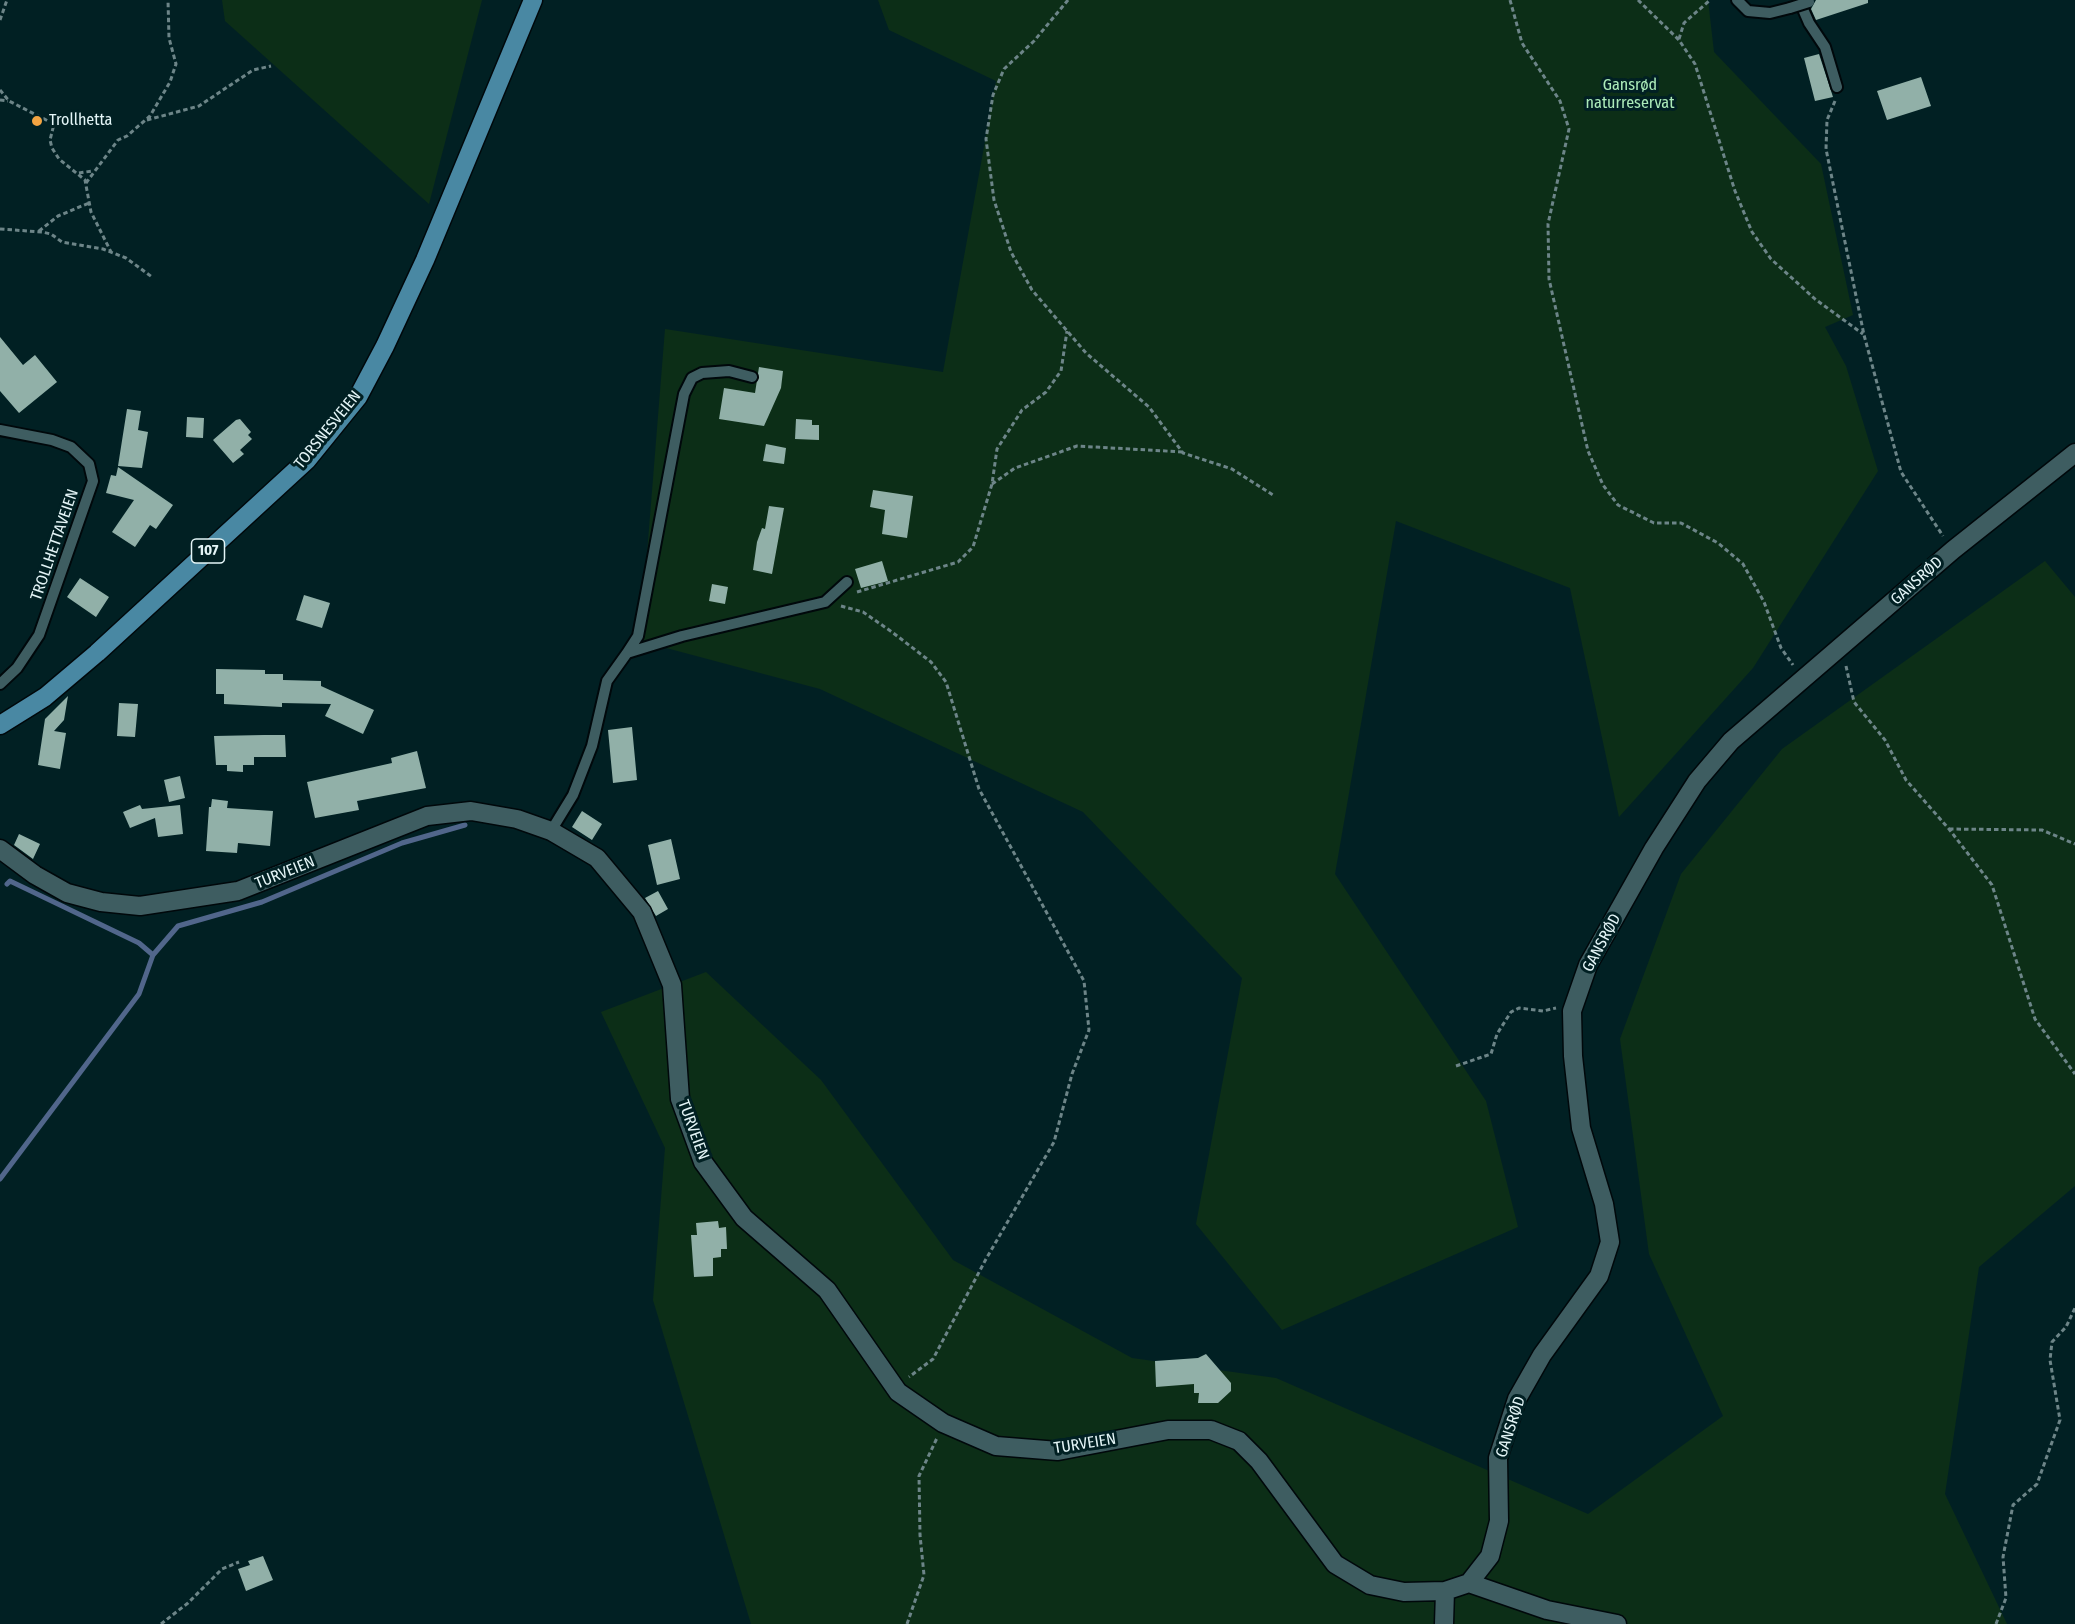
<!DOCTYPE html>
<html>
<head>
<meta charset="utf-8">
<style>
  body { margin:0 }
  canvas { display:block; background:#012023 }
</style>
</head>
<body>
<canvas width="2075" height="1624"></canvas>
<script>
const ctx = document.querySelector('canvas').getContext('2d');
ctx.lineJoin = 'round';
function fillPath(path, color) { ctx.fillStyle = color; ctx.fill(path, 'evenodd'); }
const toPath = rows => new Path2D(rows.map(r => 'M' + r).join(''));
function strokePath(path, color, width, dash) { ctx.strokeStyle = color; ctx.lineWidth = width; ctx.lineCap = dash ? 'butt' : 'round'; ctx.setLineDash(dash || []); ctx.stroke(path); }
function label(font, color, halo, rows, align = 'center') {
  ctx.font = font + ' "Fira Sans Condensed",sans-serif'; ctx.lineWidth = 6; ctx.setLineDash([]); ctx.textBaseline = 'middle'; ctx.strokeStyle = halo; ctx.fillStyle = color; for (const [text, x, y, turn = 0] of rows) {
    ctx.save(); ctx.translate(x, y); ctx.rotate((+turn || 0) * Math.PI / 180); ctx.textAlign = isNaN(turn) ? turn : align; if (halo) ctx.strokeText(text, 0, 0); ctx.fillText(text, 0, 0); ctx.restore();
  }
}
fillPath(toPath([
  [222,0,482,0,429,204,225,21],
  [878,0,1708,0,1714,52,1821,164,1853,315,1825,327,1846,366,1878,471,1753,668,1619,817,1570,588,1396,521,1335,874,1486,1101,1518,1227,1282,1330,1196,1224,1242,978,1083,812,820,689,640,641,665,329,943,372,996,81,889,30],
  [2045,561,2075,597,2075,1186,1979,1267,1945,1494,2007,1624,751,1624,653,1300,665,1148,601,1012,706,972,821,1080,953,1260,1132,1358,1276,1378,1588,1514,1723,1416,1649,1254,1620,1039,1681,874,1782,749]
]), '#0c2e17');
strokePath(toPath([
  [7,884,10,881,139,943,153,955],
  [0,1179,139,994,153,955,178,926,262,902,402,843,465,825]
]), '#51668b', 5);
fillPath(toPath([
  [1816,0,1868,0,1868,3,1816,20,1811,9],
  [1819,54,1833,97,1815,101,1804,58],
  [1921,77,1931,106,1887,120,1877,91],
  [0,337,23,365,35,355,57,382,19,413,0,391],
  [759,367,783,371,781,388,764,426,719,419,724,388,755,393],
  [127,409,141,411,138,430,148,432,142,468,118,466],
  [187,417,204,418,203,438,186,437],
  [240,419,251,432,248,435,252,439,240,450,244,454,233,463,213,440,236,420],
  [796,419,812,420,812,425,819,425,819,440,795,439],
  [766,444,786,448,784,464,763,461],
  [118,467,173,505,156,529,150,525,135,547,112,532,134,500,106,493,111,475,116,476],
  [873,490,913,496,907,538,882,534,885,510,870,507],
  [769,506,784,508,772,574,753,570,757,542,762,528,765,529],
  [882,561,888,581,861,588,855,569],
  [80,578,109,597,96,617,67,597],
  [712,584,728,587,725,604,709,601],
  [304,595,330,603,322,628,296,620],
  [216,669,265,670,265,674,283,674,283,680,321,681,321,686,374,710,363,734,325,716,331,704,282,703,282,707,224,704,224,694,216,694],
  [68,696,64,720,54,731,66,733,60,769,38,765,45,719],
  [119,703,138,704,135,737,117,736],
  [632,727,637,780,613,783,608,730],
  [264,735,285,735,286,757,254,757,254,765,243,765,243,772,227,771,227,765,216,765,214,736],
  [417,751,426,788,357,801,359,810,315,818,307,782,392,763,391,758],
  [180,776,185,798,169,802,164,780],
  [212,799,228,801,227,808,273,811,270,846,238,843,237,853,206,851,209,807,211,807],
  [140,805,142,809,180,805,183,834,158,837,155,818,130,828,123,812],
  [582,811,602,824,592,840,572,827],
  [19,834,40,844,33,859,14,845],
  [671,839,680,879,657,885,648,845],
  [658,891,668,909,656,916,645,898],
  [718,1221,719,1228,726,1227,727,1249,721,1249,721,1257,713,1258,713,1276,694,1277,691,1235,697,1235,696,1223],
  [1206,1354,1231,1383,1231,1391,1218,1403,1198,1403,1199,1393,1194,1393,1194,1384,1156,1387,1155,1361,1198,1358],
  [263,1556,273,1580,246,1591,238,1569,250,1565,248,1561]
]), '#91b0a8');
const lane = toPath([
  [1737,0,1748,11,1770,13,1790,8],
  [1799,0,1809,23,1825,47,1837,87],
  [0,430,52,440,71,447,89,464,93,481,39,635,17,668,0,684],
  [627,653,638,636,684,394,692,378,702,373,729,371,752,377],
  [551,831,573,795,592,746,607,681,627,653,682,636,825,602,847,582]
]);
const street = toPath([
  [0,849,35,875,67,893,101,902,140,906,238,891,427,816,471,811,517,819,551,831,597,858,642,912,672,985,680,1099,703,1162,744,1218,827,1290,898,1392,943,1423,996,1446,1058,1451,1168,1430,1211,1430,1239,1441,1259,1461,1335,1564,1370,1585,1404,1592,1445,1591,1469,1583,1547,1610,1617,1624],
  [1469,1583,1490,1556,1499,1521,1498,1458,1517,1399,1542,1355,1599,1276,1610,1242,1604,1204,1581,1128,1573,1056,1572,1011,1588,965,1654,848,1697,781,1731,741,1953,550,2075,453],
  [1444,1624,1445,1591]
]);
const primary = toPath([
  [0,725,45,697,97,653,307,460,358,397,385,346,425,260,533,0]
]);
strokePath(lane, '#00080b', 14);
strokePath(street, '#00080b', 21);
strokePath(primary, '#00080b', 21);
strokePath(toPath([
  [1068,0,1034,41,1004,69,993,95,986,139,994,200,1011,252,1032,290,1086,353,1149,407,1183,453,1232,469,1273,495],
  [1510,0,1522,43,1560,101,1569,129,1548,224,1549,279,1588,451,1603,485,1618,505,1654,523,1681,523,1718,543,1743,564,1764,602,1781,648,1793,665],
  [1638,0,1679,40,1695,64,1735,191,1752,232,1771,259,1815,299,1863,334],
  [0,20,7,0],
  [1679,39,1684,23,1710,0],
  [0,90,9,101,54,124,50,140,52,148,59,159,85,180,91,212,111,252],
  [0,100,8,101],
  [1835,101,1827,120,1826,149,1864,335,1901,472,1943,536],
  [147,120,199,106,253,70,271,66],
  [79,173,92,171],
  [86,183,118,140,127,136,150,116,170,82,176,64,169,38,168,0],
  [0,229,42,232,51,234,62,242,103,249,126,258,152,277],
  [39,231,58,216,89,203],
  [992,484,1015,468,1077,446,1183,452],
  [857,592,958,562,973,547,992,484,997,449,1022,410,1046,392,1061,371,1067,331],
  [841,606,863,612,892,632,931,662,946,682,979,789,1084,981,1089,1030,1072,1074,1054,1142,986,1259,933,1359,909,1377],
  [1846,666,1854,702,1885,740,1906,780,1949,829,1992,885,2035,1019,2075,1074],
  [1949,829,2042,830,2075,844],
  [1456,1066,1491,1054,1497,1034,1511,1012,1519,1008,1543,1011,1556,1008],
  [161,1624,188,1603,222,1569,239,1562],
  [907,1624,924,1575,920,1535,919,1476,937,1438],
  [1996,1624,2006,1598,2003,1557,2013,1505,2037,1484,2060,1420,2050,1360,2052,1342,2066,1327,2075,1308]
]), '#6d8588', 3, [4.5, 3]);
strokePath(lane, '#3e5d61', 10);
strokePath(street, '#3e5d61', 18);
strokePath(primary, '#4988a3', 18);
const laneBridge = toPath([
  [1790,8,1809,2]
]);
strokePath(laneBridge, '#00080b', 14, []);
strokePath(laneBridge, '#3e5d61', 10);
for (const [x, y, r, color] of [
  [37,121,6,"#f3a442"]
]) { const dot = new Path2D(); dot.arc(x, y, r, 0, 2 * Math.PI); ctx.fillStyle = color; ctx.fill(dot); strokePath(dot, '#012023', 2); }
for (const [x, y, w] of [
  [208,551,33]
]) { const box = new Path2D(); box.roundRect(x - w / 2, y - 12, w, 24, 4.5); ctx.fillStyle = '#012023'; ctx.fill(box); strokePath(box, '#e4f5f7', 1.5); }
label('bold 15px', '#e4f5f7', null, [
  ["107",208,551]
]);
label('16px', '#acebb9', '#012023', [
  ["Gansrød",1630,86],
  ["naturreservat",1630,104]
]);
label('16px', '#e4f5f7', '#012023', [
  ["Trollhetta",49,121]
], 'left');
label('16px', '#e4f5f7', '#012023', [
  ["TORSNESVEIEN",328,430,-51],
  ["TROLLHETTAVEIEN",55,545,-71],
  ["GANSRØD",1917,581,-42],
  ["TURVEIEN",285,873,-22],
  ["GANSRØD",1602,943,-62],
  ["TURVEIEN",693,1130,70],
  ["GANSRØD",1511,1427,-72],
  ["TURVEIEN",1085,1444,-9]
]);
</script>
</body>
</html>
